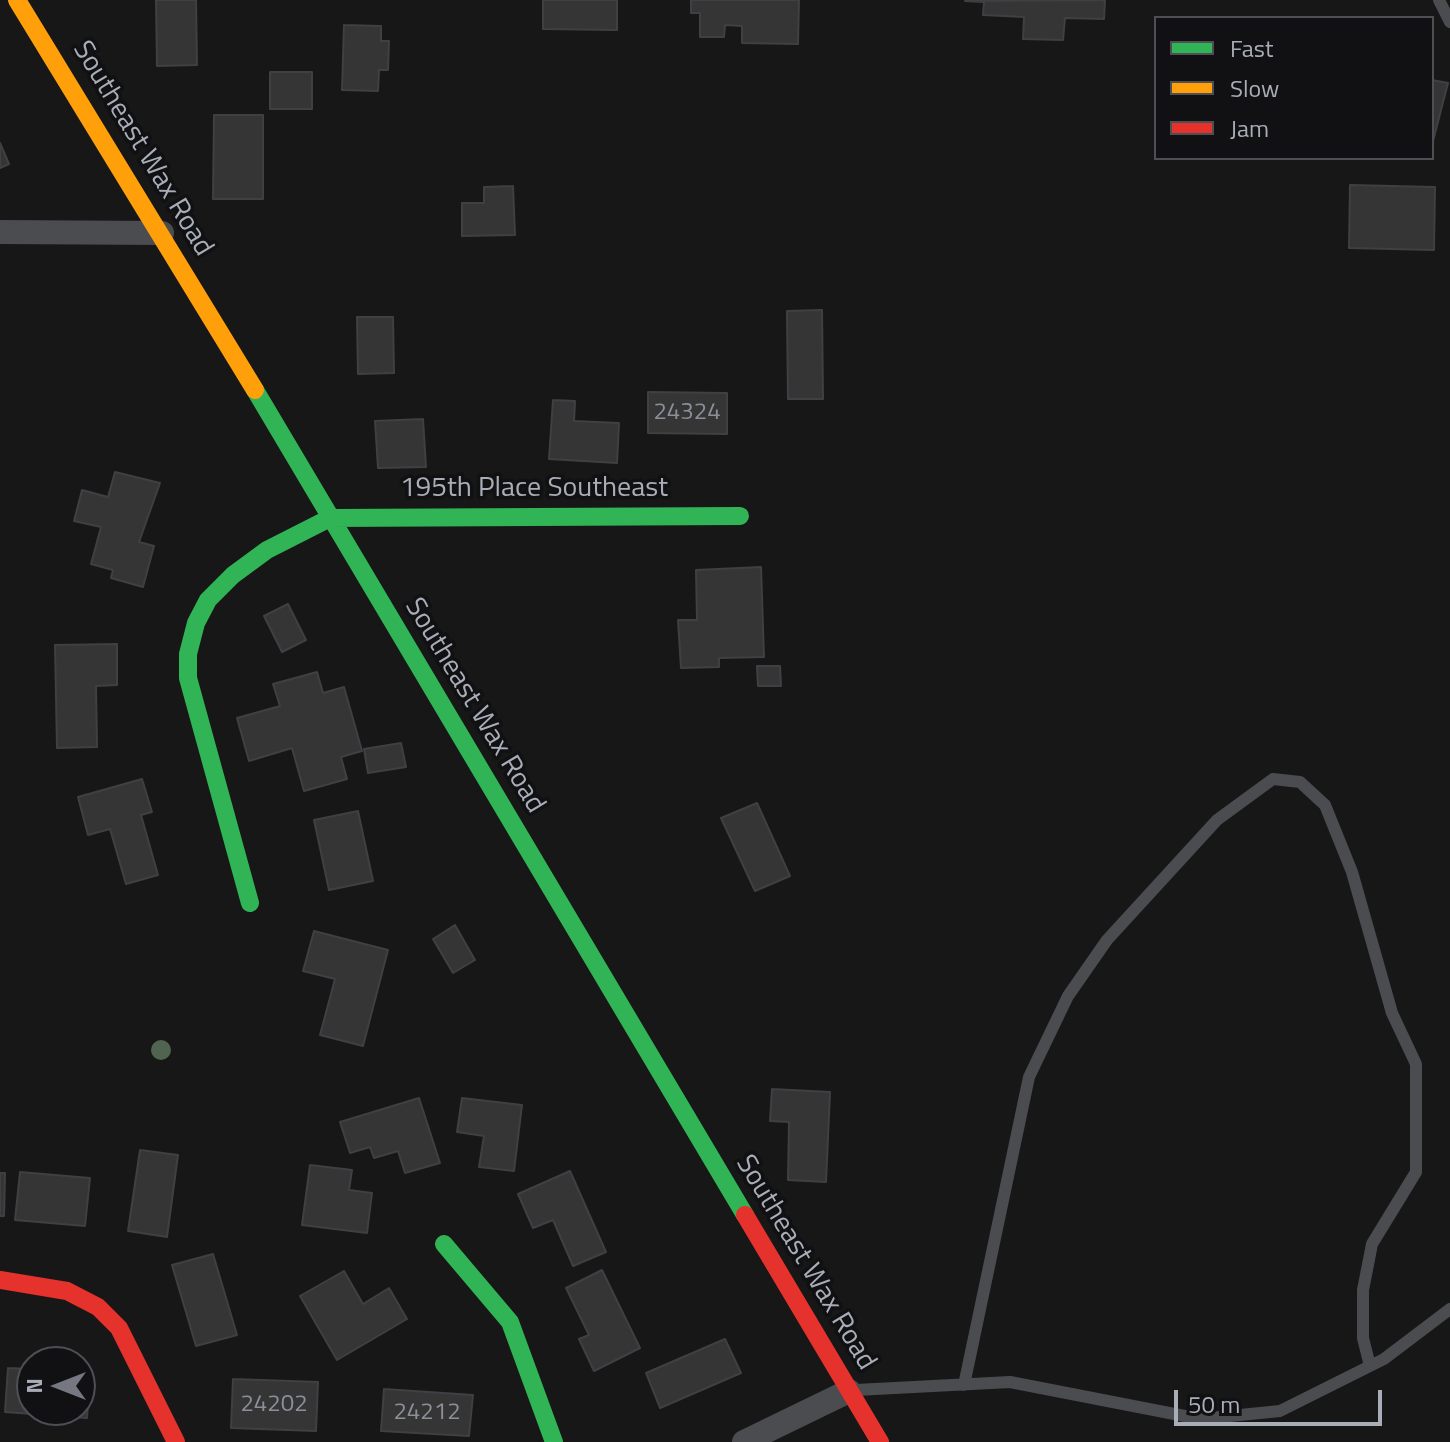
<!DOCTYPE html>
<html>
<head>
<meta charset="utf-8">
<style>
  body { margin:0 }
  #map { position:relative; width:1450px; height:1442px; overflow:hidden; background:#171717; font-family:"Titillium Web",sans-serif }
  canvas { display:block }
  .legend { position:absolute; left:1154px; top:16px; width:280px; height:144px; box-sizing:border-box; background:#111113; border:2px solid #4d4f55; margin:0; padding:10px 14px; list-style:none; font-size:24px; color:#a8adb8 }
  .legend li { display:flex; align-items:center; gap:16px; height:40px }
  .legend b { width:40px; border:2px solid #4d4f55 }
  .north { position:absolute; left:16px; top:1346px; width:80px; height:80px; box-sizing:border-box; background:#111113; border:2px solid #4d4f55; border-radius:50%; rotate:270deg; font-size:22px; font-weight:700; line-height:32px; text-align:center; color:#a8adb8 }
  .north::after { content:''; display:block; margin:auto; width:28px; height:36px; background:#757880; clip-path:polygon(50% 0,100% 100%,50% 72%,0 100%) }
  .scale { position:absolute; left:1174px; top:1390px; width:208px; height:36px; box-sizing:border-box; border:4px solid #a8adb8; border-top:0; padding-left:10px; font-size:24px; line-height:28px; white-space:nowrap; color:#a8adb8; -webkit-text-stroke:6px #111113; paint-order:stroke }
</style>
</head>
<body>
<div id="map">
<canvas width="1450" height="1442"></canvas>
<ul class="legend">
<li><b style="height:10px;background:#30b455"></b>Fast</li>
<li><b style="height:10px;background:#ff9f0a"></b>Slow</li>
<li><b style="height:10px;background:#e5322d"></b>Jam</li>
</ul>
<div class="north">N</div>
<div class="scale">50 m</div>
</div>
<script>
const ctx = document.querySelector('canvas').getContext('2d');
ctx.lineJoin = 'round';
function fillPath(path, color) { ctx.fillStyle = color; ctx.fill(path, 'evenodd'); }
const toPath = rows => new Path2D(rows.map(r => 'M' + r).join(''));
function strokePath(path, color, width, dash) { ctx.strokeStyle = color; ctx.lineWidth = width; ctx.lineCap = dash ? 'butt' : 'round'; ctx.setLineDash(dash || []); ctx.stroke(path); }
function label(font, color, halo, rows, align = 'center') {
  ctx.font = font + ' "Titillium Web",sans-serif'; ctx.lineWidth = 7; ctx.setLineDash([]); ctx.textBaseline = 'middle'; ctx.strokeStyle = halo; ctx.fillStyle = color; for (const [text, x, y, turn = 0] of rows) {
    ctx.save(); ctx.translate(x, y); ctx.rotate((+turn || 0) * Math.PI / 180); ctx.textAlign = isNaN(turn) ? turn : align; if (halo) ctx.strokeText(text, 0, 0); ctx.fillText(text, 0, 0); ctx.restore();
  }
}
const building = toPath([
  [156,0,196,0,197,65,157,66,156,0],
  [543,0,617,0,617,30,543,29,543,0],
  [691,0,799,0,798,44,742,43,742,26,725,25,724,37,700,37,700,13,691,13,691,0],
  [1105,0,1104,19,1065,18,1063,40,1023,39,1024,17,983,15,984,2,965,1,1105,0],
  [344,25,381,26,381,41,389,41,388,70,379,70,378,91,342,90,344,25],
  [270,72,312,72,312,109,270,109,270,72],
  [1432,80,1448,83,1432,145,1432,80],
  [214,115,263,115,263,199,213,199,214,115],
  [0,143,9,164,0,168,0,143],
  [1350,185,1435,187,1434,250,1349,248,1350,185],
  [513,186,515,235,462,236,462,203,484,203,484,187,513,186],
  [822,310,823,399,788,399,787,311,822,310],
  [357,317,393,317,394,373,358,374,357,317],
  [648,392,727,393,727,434,648,433,648,392],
  [553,400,575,401,574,421,619,423,617,463,549,459,553,400],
  [423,419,426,467,378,468,375,421,423,419],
  [115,472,160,483,139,542,154,546,143,587,111,578,113,570,91,564,101,527,74,521,82,490,108,497,115,472],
  [761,567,764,657,719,658,719,667,681,668,678,620,697,620,696,570,761,567],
  [288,604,306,640,282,652,264,616,288,604],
  [117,644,117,685,96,686,97,747,57,748,55,645,117,644],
  [757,666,780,666,781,686,758,686,757,666],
  [317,672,323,693,344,687,362,751,341,757,347,779,304,791,292,748,249,761,237,718,280,706,273,684,317,672],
  [401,743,406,767,368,773,364,749,401,743],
  [142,779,152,812,141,815,158,875,126,884,110,829,88,835,78,797,142,779],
  [757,803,790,876,755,891,721,818,757,803],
  [358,811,373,881,329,890,314,820,358,811],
  [455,925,475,960,453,973,433,939,455,925],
  [314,931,388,950,363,1046,320,1035,335,979,303,971,314,931],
  [772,1089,830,1092,826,1182,788,1180,789,1122,770,1121,772,1089],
  [419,1098,440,1163,405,1173,398,1151,374,1158,370,1147,350,1153,340,1122,419,1098],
  [462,1098,522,1105,514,1171,479,1167,484,1136,457,1132,462,1098],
  [140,1150,178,1155,167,1237,128,1231,140,1150],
  [310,1165,352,1170,349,1190,372,1193,367,1233,302,1225,310,1165],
  [570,1171,606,1252,573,1266,553,1220,533,1228,518,1194,570,1171],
  [20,1172,90,1178,85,1226,15,1220,20,1172],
  [0,1173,5,1173,4,1216,0,1216,0,1173],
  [213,1254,237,1335,196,1346,172,1265,213,1254],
  [602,1270,640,1348,594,1371,579,1339,589,1335,566,1288,602,1270],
  [344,1271,363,1304,389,1288,407,1319,337,1360,300,1296,344,1271],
  [725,1339,741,1373,660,1408,646,1373,725,1339],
  [8,1368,32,1369,32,1410,80,1410,80,1373,90,1373,87,1418,5,1412,8,1368],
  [233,1379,318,1382,316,1431,231,1428,233,1379],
  [384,1389,473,1395,469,1436,381,1431,384,1389]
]);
fillPath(building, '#353536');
strokePath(building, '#3f4043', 2);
strokePath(toPath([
  [1439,0,1450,22],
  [964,1385,1029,1077,1068,996,1107,940,1217,820,1273,779,1300,782,1325,805,1352,872,1392,1013,1416,1064,1416,1172,1372,1244,1363,1290,1363,1338,1370,1366],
  [856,1390,1010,1382,1200,1419,1280,1411,1384,1359,1450,1309]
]), '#4b4c50', 12);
strokePath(toPath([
  [0,232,162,233],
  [744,1442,849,1391]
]), '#4b4c50', 24);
strokePath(toPath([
  [255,390,745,1215],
  [250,903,188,678,188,654,196,623,208,600,233,575,267,550,330,518,740,516],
  [444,1244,510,1322,554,1442]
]), '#30b455', 18);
strokePath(toPath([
  [17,0,255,390]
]), '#ff9f0a', 18);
strokePath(toPath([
  [745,1215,880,1442],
  [0,1280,67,1291,98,1307,119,1328,176,1442]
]), '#e5322d', 18);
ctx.fillStyle = '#506451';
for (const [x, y] of [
  [161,1050]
]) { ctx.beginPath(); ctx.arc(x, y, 10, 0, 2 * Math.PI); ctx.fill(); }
label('24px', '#8b8f98', null, [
  ["24324",687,413],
  ["24202",274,1405],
  ["24212",427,1413]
]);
label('28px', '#a8adb8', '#111113', [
  ["Southeast Wax Road",142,149,59],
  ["195th Place Southeast",534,489],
  ["Southeast Wax Road",474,706,59],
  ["Southeast Wax Road",805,1263,59]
]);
</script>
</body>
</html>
